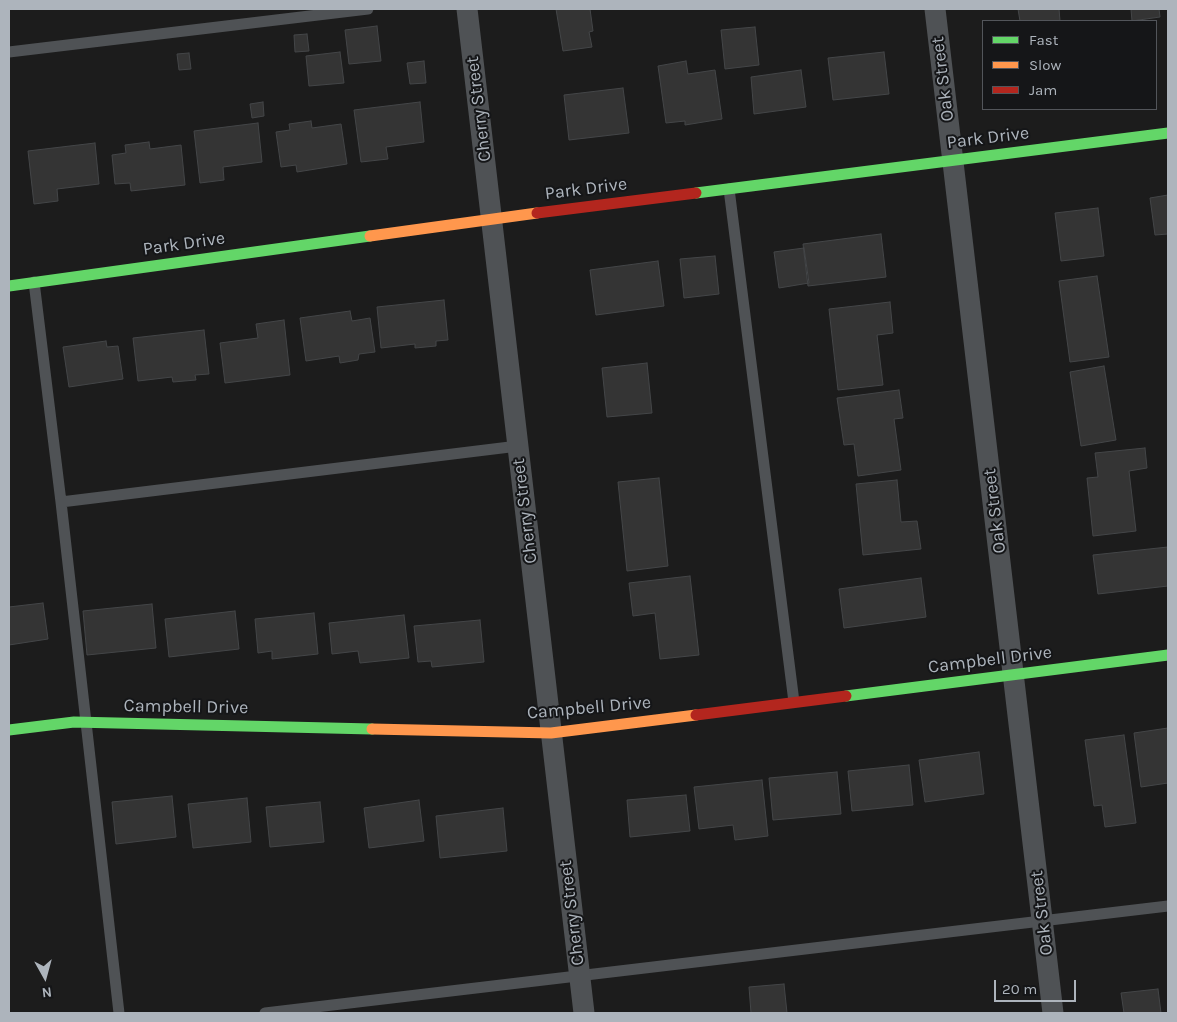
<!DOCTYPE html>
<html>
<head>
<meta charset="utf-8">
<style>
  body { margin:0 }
  #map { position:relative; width:1177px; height:1022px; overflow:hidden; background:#1c1c1c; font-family:Karla,sans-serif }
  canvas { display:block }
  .frame { position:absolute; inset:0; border:10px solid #adb4bc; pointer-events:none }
  .legend { position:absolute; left:982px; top:20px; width:175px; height:90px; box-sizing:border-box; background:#151618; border:1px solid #52555a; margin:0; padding:6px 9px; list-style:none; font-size:15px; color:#adb4bc }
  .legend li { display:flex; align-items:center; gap:10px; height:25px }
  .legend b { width:25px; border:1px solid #52555a }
  .north { position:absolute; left:20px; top:952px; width:50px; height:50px; -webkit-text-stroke:4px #151618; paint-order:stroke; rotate:173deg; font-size:14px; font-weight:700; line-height:20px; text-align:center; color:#adb4bc }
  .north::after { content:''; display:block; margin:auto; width:18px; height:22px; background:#adb4bc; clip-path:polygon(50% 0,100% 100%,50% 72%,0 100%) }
  .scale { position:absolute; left:994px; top:980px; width:82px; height:22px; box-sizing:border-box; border:2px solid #adb4bc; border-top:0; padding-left:6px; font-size:15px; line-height:18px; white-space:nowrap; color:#adb4bc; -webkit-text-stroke:4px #151618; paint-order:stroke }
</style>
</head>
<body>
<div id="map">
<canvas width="1177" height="1022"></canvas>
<div class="frame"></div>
<ul class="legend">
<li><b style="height:6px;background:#63d668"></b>Fast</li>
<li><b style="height:6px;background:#ff974d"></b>Slow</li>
<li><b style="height:6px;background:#b3261e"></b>Jam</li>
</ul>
<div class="north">N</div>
<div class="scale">20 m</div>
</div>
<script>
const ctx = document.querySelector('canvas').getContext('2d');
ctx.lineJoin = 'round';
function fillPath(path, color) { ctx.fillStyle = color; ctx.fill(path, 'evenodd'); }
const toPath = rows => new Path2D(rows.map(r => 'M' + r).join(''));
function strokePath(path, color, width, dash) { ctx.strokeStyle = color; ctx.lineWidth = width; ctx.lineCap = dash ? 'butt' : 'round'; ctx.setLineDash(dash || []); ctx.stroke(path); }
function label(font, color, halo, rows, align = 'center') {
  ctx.font = font + ' Karla,sans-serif'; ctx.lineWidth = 4; ctx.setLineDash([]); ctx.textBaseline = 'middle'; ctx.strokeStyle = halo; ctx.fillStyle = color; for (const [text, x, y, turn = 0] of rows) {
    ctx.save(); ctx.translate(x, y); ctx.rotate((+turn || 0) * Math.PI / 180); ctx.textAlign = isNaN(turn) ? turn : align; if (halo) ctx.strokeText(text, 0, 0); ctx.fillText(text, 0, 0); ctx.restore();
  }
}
const building = toPath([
  [556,9,590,9,593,31,589,32,592,47,563,51,556,9],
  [1018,9,1059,9,1060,21,1020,21,1018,9],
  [1131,9,1159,9,1160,17,1132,21,1131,9],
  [377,26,381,61,349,64,345,30,377,26],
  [755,27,759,65,725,69,721,30,755,27],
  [307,34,309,51,295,52,294,35,307,34],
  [340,52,344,83,309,86,306,56,340,52],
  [884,52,889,94,833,100,828,58,884,52],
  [189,53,191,69,179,70,177,54,189,53],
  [424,61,426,83,410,84,407,63,424,61],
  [686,61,688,74,715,70,722,119,685,125,685,121,666,123,658,66,686,61],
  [801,70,806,107,754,114,751,77,801,70],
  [623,88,629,133,569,140,564,95,623,88],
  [263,102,264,116,252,118,250,104,263,102],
  [420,102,424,142,386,147,388,159,361,162,354,110,420,102],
  [311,121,312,128,341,124,347,164,297,172,296,165,281,167,276,132,290,130,289,124,311,121],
  [258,123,262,162,223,167,224,180,200,183,194,131,258,123],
  [149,142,150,149,181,145,185,185,131,191,130,183,115,184,112,155,126,153,125,145,149,142],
  [95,143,99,184,57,189,58,201,34,204,28,151,95,143],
  [1168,195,1168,234,1155,235,1150,198,1168,195],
  [1098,208,1104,256,1061,261,1055,213,1098,208],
  [881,234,886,277,808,286,803,244,881,234],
  [804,248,809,283,779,288,774,252,804,248],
  [715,256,719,294,684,298,680,259,715,256],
  [658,261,664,306,596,315,590,270,658,261],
  [1097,276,1109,357,1070,362,1059,281,1097,276],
  [444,300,448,340,436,341,436,346,415,348,415,344,381,348,377,307,444,300],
  [890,302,893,333,877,335,883,385,838,390,829,309,890,302],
  [350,311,352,321,370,318,375,352,359,354,358,360,340,363,339,356,306,361,300,318,350,311],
  [284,320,290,375,225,383,220,343,258,338,256,324,284,320],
  [204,330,209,374,195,375,196,380,173,382,172,377,138,381,133,338,204,330],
  [106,341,107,347,118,346,123,379,69,387,63,347,106,341],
  [647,363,652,413,607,417,602,368,647,363],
  [1104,366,1116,440,1081,446,1070,372,1104,366],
  [899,390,903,418,894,419,901,470,858,476,854,444,844,445,837,398,899,390],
  [1145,448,1147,468,1129,471,1136,531,1093,536,1087,478,1098,477,1095,453,1145,448],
  [659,478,668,566,627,571,618,482,659,478],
  [897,480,901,522,917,521,921,549,863,555,856,484,897,480],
  [1168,547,1168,586,1098,594,1093,555,1168,547],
  [690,576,699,655,660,659,655,613,633,616,629,583,690,576],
  [921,578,926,617,844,628,839,589,921,578],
  [43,603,48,639,9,645,9,607,43,603],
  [152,604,156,648,87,655,83,611,152,604],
  [235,611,239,649,169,657,165,619,235,611],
  [314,613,318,654,272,659,272,651,258,653,255,619,314,613],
  [404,615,409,658,360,663,358,651,332,654,329,623,404,615],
  [480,620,484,662,432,667,431,661,418,662,414,626,480,620],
  [1168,728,1168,783,1141,787,1134,733,1168,728],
  [1124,735,1136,823,1105,827,1102,805,1094,806,1085,740,1124,735],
  [979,752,984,794,925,802,919,760,979,752],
  [909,765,913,805,852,811,848,771,909,765],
  [837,772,841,814,773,820,769,778,837,772],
  [762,780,768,836,735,840,733,825,699,829,694,787,762,780],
  [686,795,690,831,630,837,627,800,686,795],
  [172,796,176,837,116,844,112,802,172,796],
  [247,798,251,842,193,848,188,804,247,798],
  [419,800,424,841,369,848,364,808,419,800],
  [320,802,324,842,270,847,266,807,320,802],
  [503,808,507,851,440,858,436,816,503,808],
  [784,984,787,1013,751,1013,749,987,784,984],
  [1158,989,1161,1013,1124,1013,1121,993,1158,989]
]);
fillPath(building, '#343434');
strokePath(building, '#444648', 1);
strokePath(toPath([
  [9,52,368,9],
  [729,189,794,702],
  [34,282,61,502,119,1013],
  [61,502,518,446],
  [265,1013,1168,906]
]), '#4f5255', 11);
strokePath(toPath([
  [467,9,584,1013],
  [935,9,1053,1013]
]), '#4f5255', 21);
strokePath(toPath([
  [696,193,1168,133],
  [9,286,370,236],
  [846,696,1168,655],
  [9,730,74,722,372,729]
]), '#63d668', 11);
strokePath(toPath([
  [370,236,537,213],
  [372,729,551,733,696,715]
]), '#ff974d', 11);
strokePath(toPath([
  [537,213,696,193],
  [696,715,846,696]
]), '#b3261e', 11);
label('18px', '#adb4bc', '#151618', [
  ["Oak Street",943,79,-97],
  ["Cherry Street",479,109,-97],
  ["Park Drive",988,138,-7],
  ["Park Drive",586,189,-7],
  ["Park Drive",184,244,-8],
  ["Cherry Street",525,511,-97],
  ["Oak Street",995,511,-97],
  ["Campbell Drive",990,660,-7],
  ["Campbell Drive",186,707,1],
  ["Campbell Drive",589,708,-5],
  ["Cherry Street",572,913,-97],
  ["Oak Street",1042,913,-97]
]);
</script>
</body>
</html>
